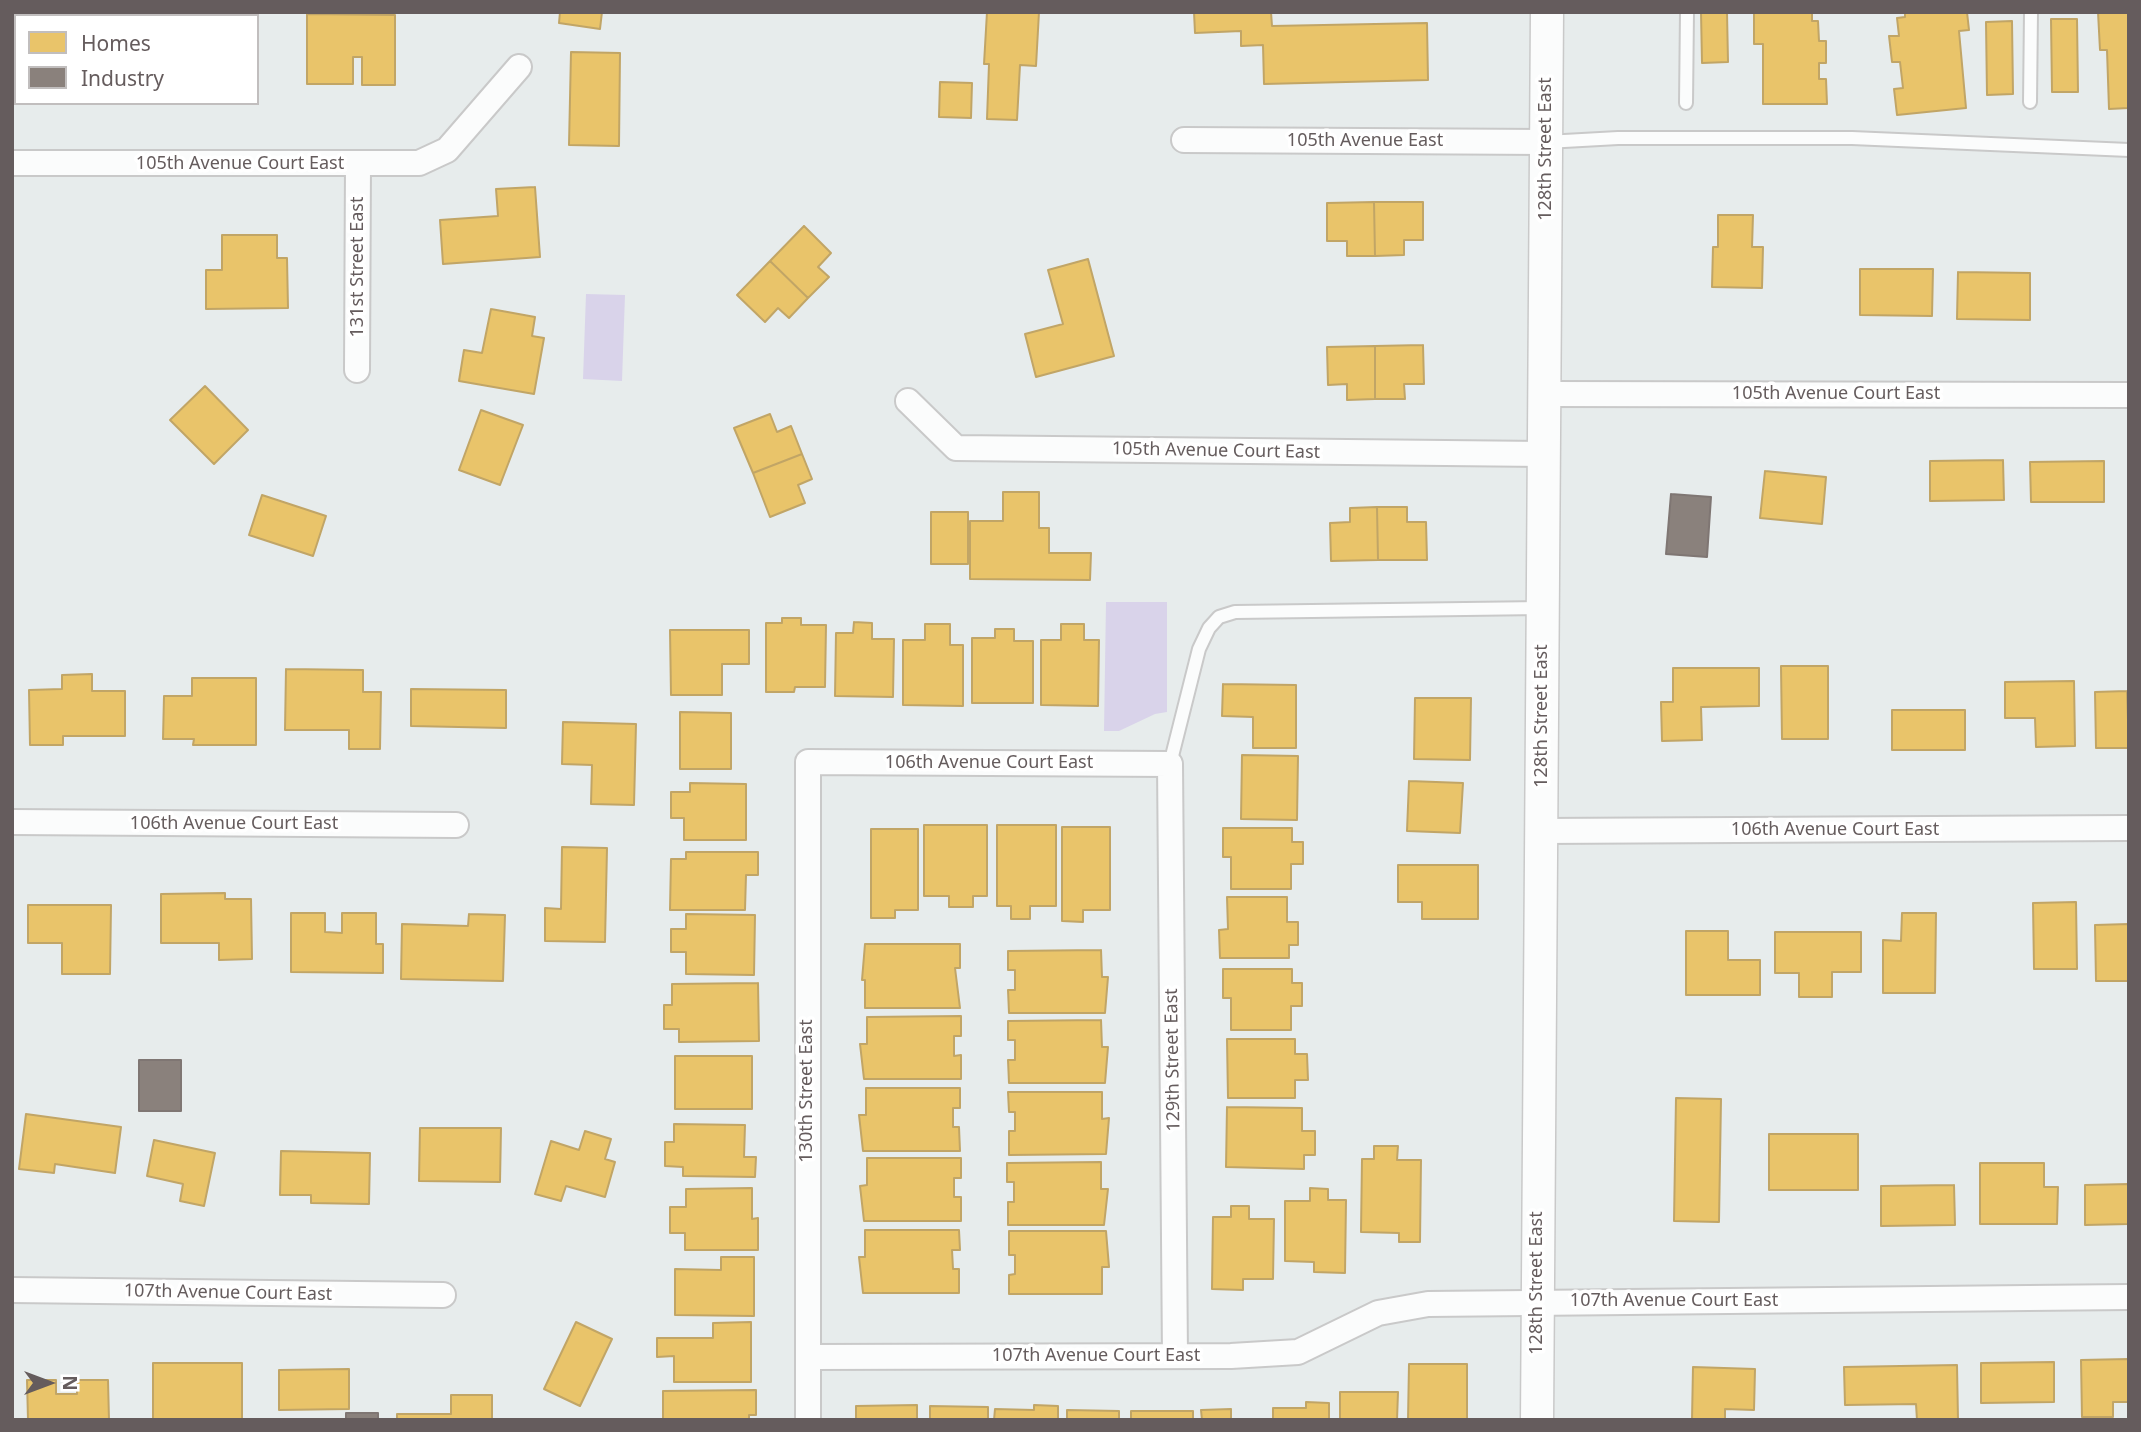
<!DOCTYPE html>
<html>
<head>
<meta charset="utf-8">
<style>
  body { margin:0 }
  #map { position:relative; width:2141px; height:1432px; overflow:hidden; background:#e7ecec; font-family:"Noto Sans",sans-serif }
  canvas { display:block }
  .frame { position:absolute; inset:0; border:14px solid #655c5d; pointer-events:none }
  .legend { position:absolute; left:14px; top:14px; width:245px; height:91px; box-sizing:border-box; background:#fff; border:2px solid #c1bebe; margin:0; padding:9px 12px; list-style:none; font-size:21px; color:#655c5d }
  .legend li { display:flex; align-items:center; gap:14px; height:35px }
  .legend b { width:35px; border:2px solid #c1bebe }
  .north { position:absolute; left:14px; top:1348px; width:70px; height:70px; -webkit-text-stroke:5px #fff; paint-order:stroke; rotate:90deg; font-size:19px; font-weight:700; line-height:28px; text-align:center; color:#655c5d }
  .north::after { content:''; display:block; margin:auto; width:24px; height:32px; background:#655c5d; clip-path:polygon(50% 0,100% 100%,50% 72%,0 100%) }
</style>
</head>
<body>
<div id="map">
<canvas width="2141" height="1432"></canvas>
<div class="frame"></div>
<ul class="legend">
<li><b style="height:19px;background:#e9c46a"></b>Homes</li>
<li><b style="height:19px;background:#8a817c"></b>Industry</li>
</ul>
<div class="north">N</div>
</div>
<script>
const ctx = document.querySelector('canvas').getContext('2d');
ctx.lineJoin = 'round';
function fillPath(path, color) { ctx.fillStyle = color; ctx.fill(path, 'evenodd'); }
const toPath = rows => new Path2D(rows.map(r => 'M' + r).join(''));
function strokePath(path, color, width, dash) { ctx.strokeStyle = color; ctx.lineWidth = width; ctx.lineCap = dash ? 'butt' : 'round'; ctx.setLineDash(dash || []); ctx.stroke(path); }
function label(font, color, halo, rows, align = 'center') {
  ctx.font = font + ' "Noto Sans",sans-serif'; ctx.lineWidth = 7; ctx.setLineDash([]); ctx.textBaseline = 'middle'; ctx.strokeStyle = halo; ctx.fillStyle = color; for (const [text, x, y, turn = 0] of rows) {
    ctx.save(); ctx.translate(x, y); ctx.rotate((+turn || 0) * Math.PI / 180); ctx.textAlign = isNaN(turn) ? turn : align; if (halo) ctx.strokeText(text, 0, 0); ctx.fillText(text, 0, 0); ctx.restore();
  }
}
fillPath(toPath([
  [586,294,625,295,622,381,583,379],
  [1106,602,1167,602,1167,712,1155,714,1119,731,1104,731]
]), '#d9d3ea');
const homes = toPath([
  [18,12,113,13,113,16,18,16,18,12],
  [134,12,235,12,235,16,134,16,134,12],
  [560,12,602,12,600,29,559,23,560,12],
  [987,12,1039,12,1036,66,1020,65,1017,120,987,119,989,64,984,64,987,12],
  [1194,12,1271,12,1272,26,1427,23,1428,80,1264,84,1263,45,1241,46,1241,31,1195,33,1194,12],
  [1701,12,1727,12,1728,62,1702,63,1701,12],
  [1754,12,1812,12,1812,21,1818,21,1819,41,1826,41,1826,63,1819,63,1819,79,1826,79,1827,104,1763,104,1763,44,1754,44,1754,12],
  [1905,12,1967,12,1969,30,1959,31,1966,108,1897,115,1894,89,1903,88,1900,62,1892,62,1889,36,1899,36,1897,18,1905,17,1905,12],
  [2098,12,2129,12,2129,108,2109,109,2107,50,2100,50,2098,12],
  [307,14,395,15,395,85,362,85,362,57,353,57,353,84,307,84,307,14],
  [2051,19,2077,19,2078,92,2052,92,2051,19],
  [2012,21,2013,94,1987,95,1986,22,2012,21],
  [571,52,620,53,619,146,569,145,571,52],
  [940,82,972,83,971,118,939,117,940,82],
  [535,187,540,257,443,264,440,220,498,216,496,189,535,187],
  [1374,202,1423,202,1423,240,1404,240,1404,255,1375,256,1374,202],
  [1374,202,1375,256,1347,256,1347,241,1327,241,1327,203,1374,202],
  [1718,215,1753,215,1752,247,1763,247,1762,288,1712,287,1713,247,1718,247,1718,215],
  [804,226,831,253,818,267,829,277,808,298,770,261,804,226],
  [222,235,277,235,277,258,287,258,288,308,206,309,206,270,222,270,222,235],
  [1088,259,1114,356,1036,377,1025,334,1063,324,1048,270,1088,259],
  [770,261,808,298,789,318,778,308,765,322,737,295,770,261],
  [1860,269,1933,269,1932,316,1860,315,1860,269],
  [1958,272,2030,273,2030,320,1957,319,1958,272],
  [491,309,535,317,532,336,544,338,534,394,459,381,464,350,482,353,491,309],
  [1423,345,1424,384,1404,384,1405,399,1375,399,1375,346,1423,345],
  [1375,346,1375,399,1347,400,1347,384,1328,385,1327,347,1375,346],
  [205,386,248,430,214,464,170,420,205,386],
  [481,410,523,425,500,485,459,470,481,410],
  [770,414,777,432,791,426,802,454,753,473,734,428,770,414],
  [802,454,812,479,798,485,805,503,770,517,753,473,802,454],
  [2003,460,2004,500,1930,501,1930,461,2003,460],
  [2104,461,2104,502,2031,502,2030,462,2104,461],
  [1765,471,1826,477,1822,524,1760,518,1765,471],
  [1003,492,1039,492,1039,528,1049,528,1049,553,1091,553,1090,580,970,579,970,521,1003,521,1003,492],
  [262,495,326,516,313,556,249,535,262,495],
  [1377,507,1378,560,1331,561,1330,523,1350,522,1350,508,1377,507],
  [1377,507,1407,507,1407,522,1426,522,1427,560,1378,560,1377,507],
  [931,512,968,512,968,564,931,564,931,512],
  [782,618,801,618,801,625,826,625,825,687,795,687,794,692,766,692,766,623,782,623,782,618],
  [854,622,872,623,872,639,894,639,893,697,835,696,836,633,853,633,854,622],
  [925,624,950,624,950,645,963,645,963,706,903,705,903,640,925,640,925,624],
  [1061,624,1084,624,1084,640,1099,640,1098,706,1041,705,1041,640,1061,640,1061,624],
  [995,629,1014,629,1014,641,1033,641,1033,703,972,703,972,638,995,638,995,629],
  [670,630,749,630,749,664,722,664,722,695,671,695,670,630],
  [1781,666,1828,666,1828,739,1782,739,1781,666],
  [1673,668,1759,668,1759,706,1701,707,1702,740,1662,741,1661,702,1673,702,1673,668],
  [286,669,363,670,363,692,381,692,380,749,349,749,349,730,285,730,286,669],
  [92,674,92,691,125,691,125,736,63,736,63,745,30,745,29,690,62,689,62,675,92,674],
  [192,678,256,678,256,745,193,745,194,739,163,739,164,696,192,696,192,678],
  [2074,681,2075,746,2036,747,2035,718,2005,718,2005,682,2074,681],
  [1223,684,1296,685,1296,748,1253,748,1253,717,1222,716,1223,684],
  [411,689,506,690,506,728,411,726,411,689],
  [2127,691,2129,748,2096,748,2095,692,2127,691],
  [1415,698,1471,698,1470,760,1414,759,1415,698],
  [1892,710,1965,710,1965,750,1892,750,1892,710],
  [680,712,731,713,731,769,680,769,680,712],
  [563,722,636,724,634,805,591,804,592,765,562,764,563,722],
  [1242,755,1298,756,1297,820,1241,819,1242,755],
  [1409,781,1463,783,1460,833,1407,831,1409,781],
  [690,783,746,784,746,840,684,840,684,818,671,818,671,792,690,792,690,783],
  [924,825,987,825,987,896,973,896,973,907,949,907,949,896,924,896,924,825],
  [997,825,1056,825,1056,906,1030,906,1030,919,1011,919,1011,906,997,906,997,825],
  [1062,827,1110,827,1110,910,1083,910,1083,922,1062,921,1062,827],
  [1223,828,1292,828,1292,842,1303,842,1303,864,1291,864,1291,889,1231,889,1231,857,1223,857,1223,828],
  [871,829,918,829,918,910,895,910,895,918,871,918,871,829],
  [562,847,607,848,605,942,545,941,545,908,561,909,562,847],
  [686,852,758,852,758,875,746,875,745,910,670,910,671,859,686,859,686,852],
  [1398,865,1478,865,1478,919,1422,919,1422,902,1398,902,1398,865],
  [225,893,225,899,251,899,252,959,219,960,219,943,161,943,161,894,225,893],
  [1227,897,1287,897,1287,922,1298,922,1298,945,1289,945,1289,958,1220,958,1219,930,1228,929,1227,897],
  [2076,902,2077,969,2034,969,2033,903,2076,902],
  [28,905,111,905,110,974,62,974,62,943,28,943,28,905],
  [291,913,325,913,325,932,342,933,342,913,376,913,376,944,383,944,383,973,291,972,291,913],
  [1902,913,1936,913,1935,993,1883,993,1883,940,1901,941,1902,913],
  [469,914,505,915,503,981,401,979,402,924,468,926,469,914],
  [686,914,755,915,754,975,686,974,686,952,671,952,671,929,686,929,686,914],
  [2129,924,2129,981,2096,981,2095,925,2129,924],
  [1686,931,1728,931,1728,960,1760,960,1760,995,1686,995,1686,931],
  [1775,932,1861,932,1861,972,1832,972,1832,997,1799,997,1799,973,1775,973,1775,932],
  [865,944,960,944,960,968,955,968,960,1008,865,1008,865,980,862,980,865,944],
  [1101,950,1102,977,1108,977,1105,1013,1009,1013,1008,990,1015,990,1015,970,1008,970,1008,951,1101,950],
  [1223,969,1292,969,1292,983,1302,983,1302,1006,1291,1006,1291,1030,1231,1030,1231,998,1223,998,1223,969],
  [758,983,759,1041,679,1042,679,1029,664,1029,664,1005,672,1005,672,984,758,983],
  [961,1016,961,1036,954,1036,954,1056,961,1055,961,1079,864,1079,860,1044,867,1044,867,1017,961,1016],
  [1101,1020,1102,1047,1108,1047,1105,1083,1009,1083,1008,1060,1015,1060,1015,1040,1008,1040,1008,1021,1101,1020],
  [1227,1039,1295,1039,1295,1054,1307,1054,1308,1080,1295,1080,1295,1098,1228,1098,1227,1039],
  [675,1056,752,1056,752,1109,675,1109,675,1056],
  [866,1088,960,1088,960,1108,953,1108,953,1127,959,1127,960,1151,863,1151,859,1115,866,1115,866,1088],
  [1008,1092,1102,1092,1102,1119,1109,1118,1106,1154,1009,1155,1009,1131,1015,1131,1015,1112,1009,1112,1008,1092],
  [1676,1098,1721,1099,1719,1222,1674,1221,1676,1098],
  [1227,1107,1302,1108,1302,1131,1315,1131,1315,1155,1304,1155,1304,1169,1226,1167,1227,1107],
  [26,1114,121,1127,115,1173,55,1164,54,1173,19,1169,26,1114],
  [674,1124,745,1125,744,1157,756,1157,755,1177,683,1176,683,1167,665,1166,665,1142,674,1142,674,1124],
  [420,1128,501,1128,500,1182,419,1181,420,1128],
  [585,1131,611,1139,605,1159,615,1162,605,1197,566,1186,561,1201,535,1194,551,1141,579,1150,585,1131],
  [1769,1134,1858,1134,1858,1190,1769,1190,1769,1134],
  [154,1140,215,1153,204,1206,180,1201,183,1184,147,1176,154,1140],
  [1374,1146,1398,1146,1397,1160,1421,1160,1420,1242,1399,1242,1399,1233,1361,1232,1362,1159,1374,1159,1374,1146],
  [281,1151,370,1153,369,1204,311,1203,311,1195,280,1195,281,1151],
  [867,1158,961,1158,961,1178,954,1178,954,1197,961,1197,961,1221,864,1221,860,1186,867,1185,867,1158],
  [1101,1162,1101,1189,1108,1189,1104,1225,1008,1225,1008,1202,1014,1202,1014,1182,1007,1182,1007,1163,1101,1162],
  [1980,1163,2044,1163,2044,1187,2058,1187,2057,1224,1980,1224,1980,1163],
  [2129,1184,2129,1224,2085,1225,2085,1185,2129,1184],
  [1954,1185,1955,1225,1881,1226,1881,1186,1954,1185],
  [752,1188,752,1219,758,1218,758,1250,685,1250,685,1233,670,1233,670,1207,686,1207,686,1189,752,1188],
  [1310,1188,1328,1189,1328,1200,1346,1200,1345,1273,1314,1272,1314,1262,1285,1261,1285,1201,1310,1201,1310,1188],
  [1231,1206,1249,1206,1249,1219,1274,1219,1273,1279,1243,1279,1243,1290,1212,1289,1213,1217,1231,1217,1231,1206],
  [865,1230,959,1230,960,1250,952,1250,953,1269,959,1269,959,1293,863,1293,859,1257,865,1257,865,1230],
  [1009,1231,1106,1231,1109,1267,1102,1267,1102,1294,1009,1294,1009,1275,1015,1274,1015,1255,1009,1255,1009,1231],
  [721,1257,754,1257,754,1316,675,1315,675,1269,721,1270,721,1257],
  [576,1322,612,1339,580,1406,544,1389,576,1322],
  [751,1322,751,1382,674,1382,674,1356,657,1357,657,1338,713,1338,713,1323,751,1322],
  [2129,1359,2129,1402,2113,1402,2113,1417,2082,1417,2081,1360,2129,1359],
  [2054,1362,2054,1402,1981,1403,1981,1363,2054,1362],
  [153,1363,242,1363,242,1420,153,1420,153,1363],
  [1409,1364,1467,1364,1467,1420,1408,1420,1409,1364],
  [1957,1365,1958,1420,1917,1420,1916,1404,1845,1405,1844,1367,1957,1365],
  [1693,1367,1755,1369,1754,1410,1725,1409,1725,1420,1692,1420,1693,1367],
  [349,1369,349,1409,279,1410,279,1370,349,1369],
  [27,1380,56,1380,56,1394,77,1394,77,1380,108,1380,109,1420,28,1420,27,1380],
  [756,1390,756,1415,749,1415,749,1420,663,1420,663,1391,756,1390],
  [1340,1392,1398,1392,1397,1420,1340,1420,1340,1392],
  [451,1395,492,1395,492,1420,397,1420,397,1414,451,1414,451,1395],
  [1306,1402,1329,1403,1329,1420,1273,1420,1273,1408,1306,1408,1306,1402],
  [917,1405,917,1420,856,1420,856,1406,917,1405],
  [1034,1405,1058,1406,1058,1420,994,1420,995,1409,1034,1410,1034,1405],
  [930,1406,988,1407,988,1420,930,1420,930,1406],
  [1231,1409,1231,1419,1262,1420,1202,1420,1201,1410,1231,1409],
  [1067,1410,1119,1411,1119,1420,1067,1420,1067,1410],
  [1131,1411,1193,1411,1193,1420,1131,1420,1131,1411]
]);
fillPath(homes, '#e9c46a');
strokePath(homes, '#c1a566', 2);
const industry = toPath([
  [1671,494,1711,497,1707,557,1666,554,1671,494],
  [139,1060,181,1060,181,1111,139,1111,139,1060],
  [346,1413,378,1413,378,1420,346,1420,346,1413]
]);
fillPath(industry, '#8a817c');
strokePath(industry, '#7f7673', 2);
const service = toPath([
  [2030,102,2031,12],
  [1686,103,1687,12],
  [1546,142,1618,138,1852,138,2129,150],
  [1170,764,1199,649,1209,628,1219,617,1235,612,1542,608]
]);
const minor = toPath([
  [1184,140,1546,142],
  [12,163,419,163,447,150,519,67],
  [357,370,358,164],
  [1544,394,2129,395],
  [908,401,956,448,1543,454],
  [12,822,456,825],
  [1541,831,2129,828],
  [12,1290,443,1295],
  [808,1357,1231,1356,1298,1352,1378,1313,1428,1304,2129,1297],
  [808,1420,808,762,1170,764,1175,1356]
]);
const tertiary = toPath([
  [1537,1420,1547,12]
]);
strokePath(service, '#c9c9c9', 16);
strokePath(minor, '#c9c9c9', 28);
strokePath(tertiary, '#c9c9c9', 35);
strokePath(service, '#fbfcfc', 12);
strokePath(minor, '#fbfcfc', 24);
strokePath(tertiary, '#fbfcfc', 32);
label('18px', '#655c5d', '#fff', [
  ["105th Avenue East",1365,141],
  ["128th Street East",1546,149,-90],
  ["105th Avenue Court East",240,164],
  ["131st Street East",358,267,-90],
  ["105th Avenue Court East",1836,394],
  ["105th Avenue Court East",1216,451,1],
  ["128th Street East",1542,716,-90],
  ["106th Avenue Court East",989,763],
  ["106th Avenue Court East",234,824],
  ["106th Avenue Court East",1835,830],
  ["129th Street East",1173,1060,-91],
  ["130th Street East",807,1091,-90],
  ["128th Street East",1537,1283,-90],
  ["107th Avenue Court East",228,1293,1],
  ["107th Avenue Court East",1674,1301],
  ["107th Avenue Court East",1096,1356]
]);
</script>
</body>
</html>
